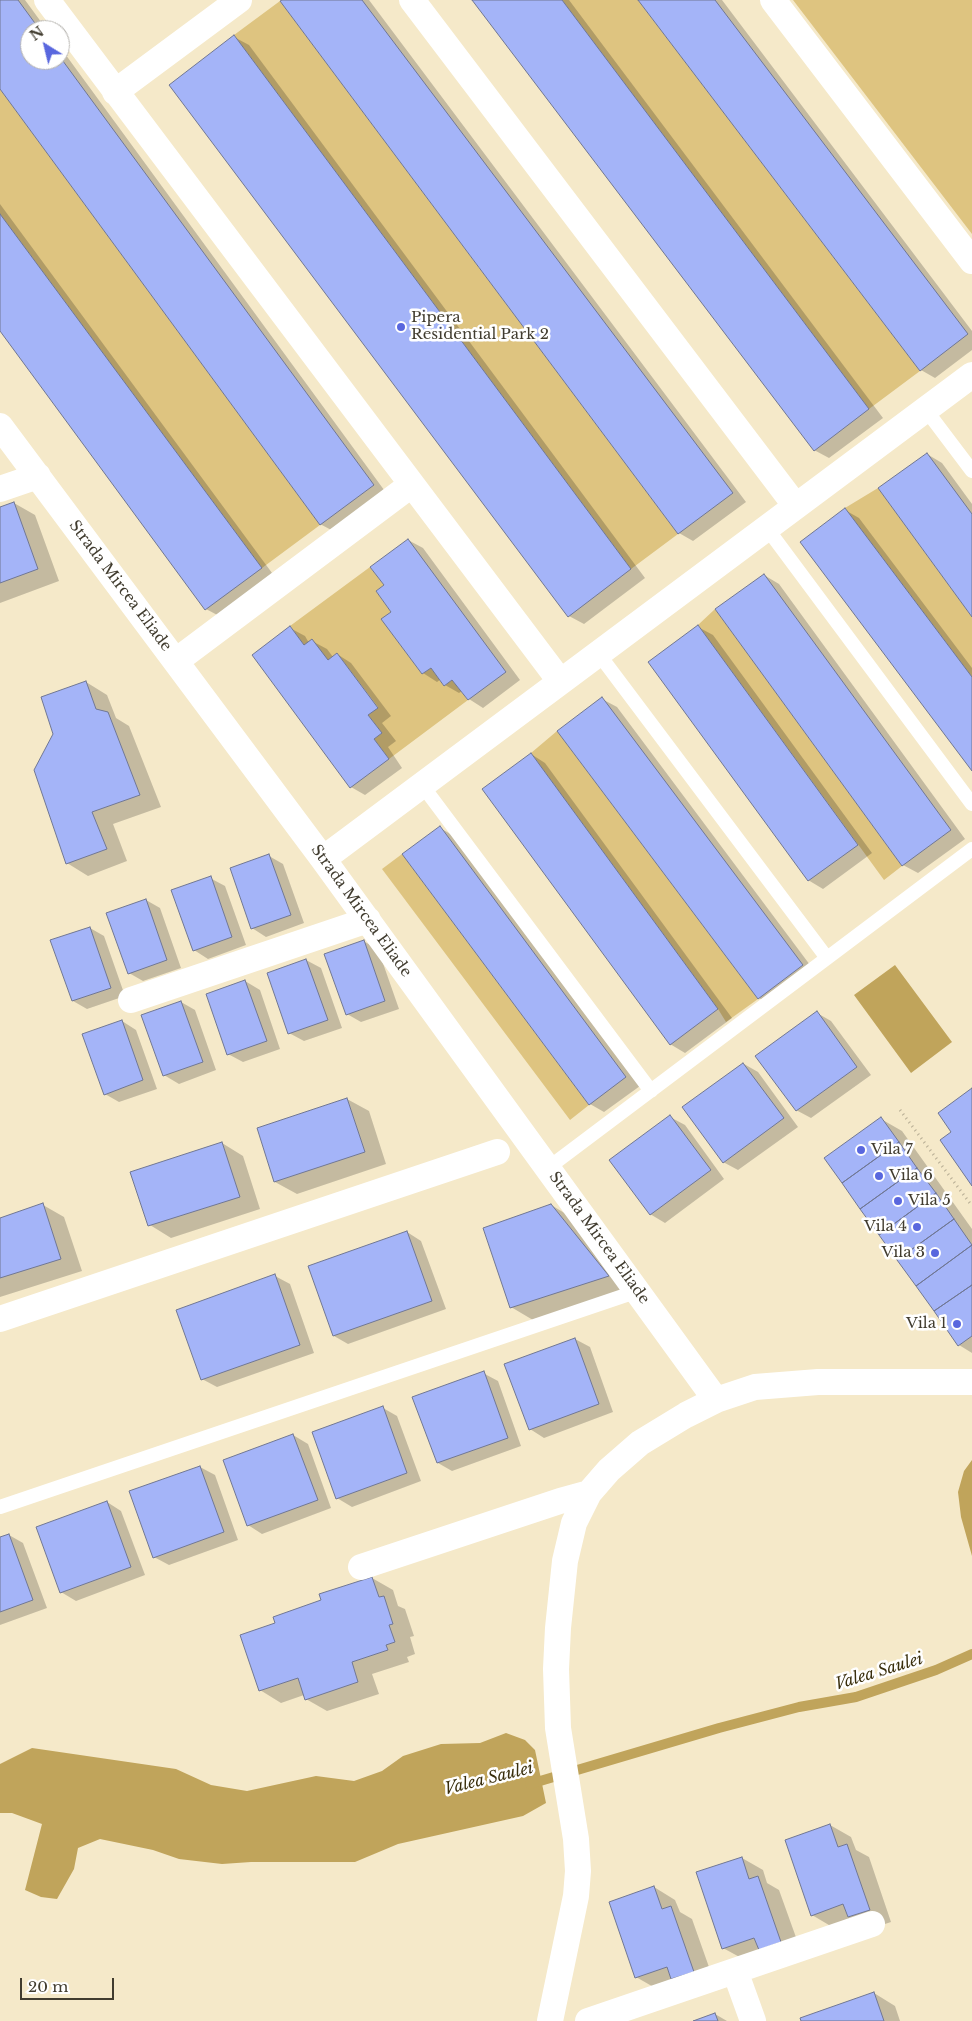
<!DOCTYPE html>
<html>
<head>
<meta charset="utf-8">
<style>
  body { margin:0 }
  #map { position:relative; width:972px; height:2021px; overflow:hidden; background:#f5e9c9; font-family:"Libre Baskerville",serif }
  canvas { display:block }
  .north { position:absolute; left:20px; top:20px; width:50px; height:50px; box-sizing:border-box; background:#fff; border:1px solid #b3b1ac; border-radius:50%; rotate:324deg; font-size:14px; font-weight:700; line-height:20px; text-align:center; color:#413c2f }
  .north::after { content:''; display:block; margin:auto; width:18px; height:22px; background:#5967de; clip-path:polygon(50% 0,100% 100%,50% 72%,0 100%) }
  .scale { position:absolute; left:20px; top:1978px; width:94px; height:22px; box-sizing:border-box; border:2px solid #413c2f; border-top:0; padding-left:6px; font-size:15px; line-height:18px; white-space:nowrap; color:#413c2f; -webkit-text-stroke:4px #fff; paint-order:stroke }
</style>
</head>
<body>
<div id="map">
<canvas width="972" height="2021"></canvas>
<div class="north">N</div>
<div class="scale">20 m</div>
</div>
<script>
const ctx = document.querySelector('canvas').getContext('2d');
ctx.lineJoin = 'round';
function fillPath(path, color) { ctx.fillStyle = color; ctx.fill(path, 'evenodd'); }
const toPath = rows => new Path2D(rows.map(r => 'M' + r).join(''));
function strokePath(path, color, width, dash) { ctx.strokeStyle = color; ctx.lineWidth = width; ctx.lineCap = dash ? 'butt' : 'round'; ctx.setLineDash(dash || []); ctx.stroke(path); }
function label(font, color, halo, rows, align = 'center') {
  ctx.font = font + ' "Libre Baskerville",serif'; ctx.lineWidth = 5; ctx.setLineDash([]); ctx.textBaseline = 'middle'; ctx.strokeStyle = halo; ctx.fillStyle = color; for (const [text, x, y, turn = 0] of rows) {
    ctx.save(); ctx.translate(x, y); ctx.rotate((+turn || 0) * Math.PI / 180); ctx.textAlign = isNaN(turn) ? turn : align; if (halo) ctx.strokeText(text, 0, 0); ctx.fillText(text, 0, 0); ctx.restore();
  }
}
fillPath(toPath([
  [562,0,638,0,920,371,869,409],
  [793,0,972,0,972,234],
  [280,1,678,534,631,569,234,35],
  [0,89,320,525,262,568,0,214],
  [878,488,972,617,972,677,845,508],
  [370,567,384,585,376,591,391,612,382,620,422,674,431,668,444,686,452,680,468,700,389,759,374,739,382,733,368,715,378,707,337,653,328,660,304,645,290,626],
  [715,609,902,866,884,880,698,625],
  [557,731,758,999,726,1022,718,1009,531,753],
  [402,854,589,1105,570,1120,382,869]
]), '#dec480');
fillPath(toPath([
  [895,965,952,1042,911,1073,854,995],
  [972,1460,972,1556,961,1517,958,1492,964,1471],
  [506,1733,525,1740,535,1750,546,1803,523,1816,398,1844,355,1862,251,1862,222,1864,179,1859,153,1850,100,1839,78,1848,74,1869,57,1899,41,1897,25,1890,42,1824,12,1813,0,1813,0,1764,32,1748,176,1769,211,1785,247,1791,316,1776,354,1781,382,1771,403,1756,441,1744,480,1743]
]), '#c0a45b');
fillPath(toPath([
  [0,0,25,0,47,30,30,30,30,60,60,60,60,47,387,494,335,532,320,524,0,87],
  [284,0,369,0,746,502,693,541,679,533],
  [474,0,569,0,883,418,829,458,814,450],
  [640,0,722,0,972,331,972,350,935,378,921,370],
  [234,37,249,45,645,578,584,624,569,616],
  [0,204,275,577,221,617,206,609,0,329],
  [927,454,942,463,972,504,972,615],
  [14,503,35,515,59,581,0,603,0,508],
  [845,510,859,518,972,668,972,769],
  [408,540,423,548,520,680,483,708,469,699,462,691,459,693,445,685,441,679,437,682,423,673,393,613],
  [764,575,779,584,965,839,918,873,903,865],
  [698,627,713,635,872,853,823,889,808,880],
  [290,628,305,636,309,643,312,641,327,649,333,657,337,654,351,663,391,716,382,723,396,741,388,747,402,768,365,795,351,787],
  [86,682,107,695,116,718,129,726,161,807,113,824,127,861,88,876,67,863],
  [602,699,617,707,816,973,773,1006,759,998],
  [531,754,545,763,732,1018,685,1053,670,1044],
  [440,828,454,836,640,1086,604,1112,590,1104],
  [269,856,283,864,304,923,266,937,252,928],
  [210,878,225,886,246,945,208,959,194,950],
  [146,900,160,908,181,968,143,981,129,973],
  [90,928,104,936,125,996,87,1009,73,1001],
  [363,941,378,949,399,1009,361,1022,347,1014],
  [306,960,321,968,342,1028,304,1041,289,1033],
  [245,981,260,990,280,1049,243,1062,228,1054],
  [181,1002,195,1010,216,1070,179,1084,164,1075],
  [817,1013,831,1021,871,1075,811,1118,796,1110],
  [122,1021,136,1030,157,1089,119,1102,105,1094],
  [744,1064,758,1072,798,1127,738,1170,723,1162],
  [347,1099,369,1111,386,1164,297,1194,275,1182],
  [670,1117,685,1125,724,1179,665,1223,650,1214],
  [881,1119,902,1131,972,1229,972,1353,959,1345],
  [222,1143,243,1156,260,1209,171,1238,150,1225],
  [43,1205,64,1217,82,1271,0,1297,0,1219],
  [551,1205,578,1221,635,1292,538,1323,511,1307],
  [407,1232,421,1241,446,1309,348,1344,334,1336],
  [275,1276,290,1284,314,1353,217,1387,202,1379],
  [575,1339,590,1347,613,1412,544,1438,530,1429],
  [483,1373,498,1381,521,1446,452,1471,438,1463],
  [383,1408,397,1416,421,1481,352,1507,337,1498],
  [293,1435,308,1444,331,1508,262,1534,248,1525],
  [200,1467,215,1475,238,1540,169,1565,154,1557],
  [107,1502,121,1511,145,1575,76,1601,61,1592],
  [9,1535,23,1543,47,1608,0,1625,0,1538],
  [372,1578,393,1590,398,1606,405,1609,414,1636,410,1637,415,1654,407,1657,409,1662,372,1674,379,1694,327,1711,306,1699,304,1695,281,1703,260,1690,276,1624],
  [830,1825,851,1837,856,1850,869,1857,891,1922,870,1929,834,1928,812,1915],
  [742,1858,763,1870,767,1883,779,1890,802,1954,745,1960,723,1948],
  [654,1887,675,1900,680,1912,692,1919,715,1984,657,1989,636,1977],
  [874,1993,895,2006,900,2021,802,2021],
  [715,2014,727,2021,697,2021]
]), '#0003');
strokePath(toPath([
  [530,1784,719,1728,799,1707,856,1697,936,1670,972,1654]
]), '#c0a45b', 10);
const building = toPath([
  [0,0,18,0,40,30,30,30,30,60,60,60,60,57,374,485,320,525,0,89,0,0],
  [282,0,362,0,733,493,678,534,280,1,282,0],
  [472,0,562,0,869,409,814,451,472,0],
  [638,0,715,0,968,334,920,371,638,0],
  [234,35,631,569,568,617,169,85,234,35],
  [0,214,262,568,205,610,0,331,0,214],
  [927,453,972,514,972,617,878,488,927,453],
  [14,502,38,569,0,583,0,507,14,502],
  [845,508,972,677,972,771,800,542,845,508],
  [408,539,506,672,468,700,452,680,444,686,431,668,422,674,381,619,391,612,376,591,384,585,370,567,408,539],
  [764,574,951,830,902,866,715,609,764,574],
  [698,625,858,845,808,881,648,662,698,625],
  [290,626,304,645,312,639,328,660,337,653,378,708,368,715,382,733,374,739,389,759,350,788,252,655,290,626],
  [86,681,96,709,108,712,140,795,92,812,107,849,66,864,34,770,53,734,41,697,86,681],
  [602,697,803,965,758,999,557,731,602,697],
  [531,753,718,1009,670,1045,482,789,531,753],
  [440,826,626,1077,589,1105,402,854,440,826],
  [269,854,291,915,251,929,230,868,269,854],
  [211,876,232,937,193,951,171,890,211,876],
  [146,899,167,960,128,974,106,913,146,899],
  [90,927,111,988,72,1001,50,940,90,927],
  [364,940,385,1001,346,1015,324,954,364,940],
  [306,959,328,1020,288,1034,267,973,306,959],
  [245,980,267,1041,227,1055,206,994,245,980],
  [181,1001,203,1062,163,1076,141,1015,181,1001],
  [817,1011,857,1067,796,1111,755,1056,817,1011],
  [122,1020,143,1080,104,1095,82,1034,122,1020],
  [743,1063,784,1118,723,1163,682,1107,743,1063],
  [972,1088,972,1186,940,1140,951,1132,938,1113,972,1088],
  [347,1098,365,1152,274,1182,257,1128,347,1098],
  [670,1115,711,1170,650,1215,609,1160,670,1115],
  [881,1117,899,1142,842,1183,824,1158,881,1117],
  [222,1142,240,1197,148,1226,130,1172,222,1142],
  [899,1142,917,1168,860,1209,842,1183,899,1142],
  [917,1168,936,1193,879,1235,860,1209,917,1168],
  [936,1193,954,1219,897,1260,879,1235,936,1193],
  [43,1203,61,1259,0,1278,0,1218,43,1203],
  [551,1204,609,1276,510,1308,483,1228,551,1204],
  [954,1219,972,1245,916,1286,897,1260,954,1219],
  [407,1231,432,1301,333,1336,308,1266,407,1231],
  [972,1245,972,1285,934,1311,916,1286,972,1245],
  [275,1274,300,1345,201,1380,176,1310,275,1274],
  [972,1285,972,1336,958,1346,934,1311,972,1285],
  [575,1338,599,1404,529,1430,504,1364,575,1338],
  [484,1371,508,1438,437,1463,412,1397,484,1371],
  [383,1406,407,1473,336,1499,312,1432,383,1406],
  [293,1434,318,1500,247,1526,223,1460,293,1434],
  [200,1466,224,1532,153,1558,129,1491,200,1466],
  [107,1501,131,1567,60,1593,36,1527,107,1501],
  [9,1534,33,1600,0,1612,0,1537,9,1534],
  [372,1577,379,1597,384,1596,393,1624,389,1625,395,1642,386,1645,388,1650,352,1662,358,1682,305,1700,298,1678,259,1691,240,1635,275,1623,273,1617,321,1600,319,1594,372,1577],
  [830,1824,838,1847,847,1844,870,1910,848,1917,843,1904,811,1916,785,1840,830,1824],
  [742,1857,749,1879,758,1876,781,1942,759,1950,754,1938,722,1949,696,1872,742,1857],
  [654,1886,662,1909,671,1906,694,1972,671,1979,667,1967,635,1978,609,1902,654,1886],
  [874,1992,884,2021,801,2021,800,2018,874,1992],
  [715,2013,718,2021,693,2021,715,2013]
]);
fillPath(building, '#a4b4f8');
strokePath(building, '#707793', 1);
strokePath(toPath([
  [900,1110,972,1206]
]), '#b9af96', 3, [1, 4]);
strokePath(toPath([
  [926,410,972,471],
  [766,527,972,804],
  [598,653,827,958],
  [422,785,651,1091],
  [548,1168,972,849],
  [0,1507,638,1291]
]), '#fff', 14);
strokePath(toPath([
  [47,0,560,681],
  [412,0,795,505],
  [773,0,972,261],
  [115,92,239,0],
  [0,426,323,859,716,1400],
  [0,489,38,476],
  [176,661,411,485],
  [323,859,972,375],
  [131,1000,368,920],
  [0,1319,497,1152],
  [361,1567,560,1501,589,1493],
  [735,1971,753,2021],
  [550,2021,576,1896,578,1871,576,1839,558,1728,556,1669,558,1628,565,1561,574,1523,589,1493,609,1470,640,1443,686,1415,716,1400,755,1387,818,1382,972,1382],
  [588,2021,872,1924]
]), '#fff', 26);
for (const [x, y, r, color] of [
  [401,327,5,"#5967de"],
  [861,1150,5,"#5967de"],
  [879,1176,5,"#5967de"],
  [898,1201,5,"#5967de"],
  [917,1227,5,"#5967de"],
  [935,1253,5,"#5967de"],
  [957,1324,5,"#5967de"]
]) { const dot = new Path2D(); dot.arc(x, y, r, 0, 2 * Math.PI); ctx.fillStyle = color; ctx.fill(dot); strokePath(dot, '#fff', 2); }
label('15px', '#413c2f', '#fff', [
  ["Pipera",411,318],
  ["Residential Park 2",411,335],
  ["Vila 7",871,1150],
  ["Vila 6",889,1176],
  ["Vila 5",908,1201],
  ["Vila 4",907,1227,"right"],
  ["Vila 3",925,1253,"right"],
  ["Vila 1",947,1324,"right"]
], 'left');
label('15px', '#413c2f', '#fff', [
  ["Strada Mircea Eliade",120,586,53],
  ["Strada Mircea Eliade",361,911,54],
  ["Strada Mircea Eliade",599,1238,54]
]);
label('italic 16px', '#392e0c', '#fff', [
  ["Valea Saulei",879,1672,-17],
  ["Valea Saulei",489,1779,-14]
]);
</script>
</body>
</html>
